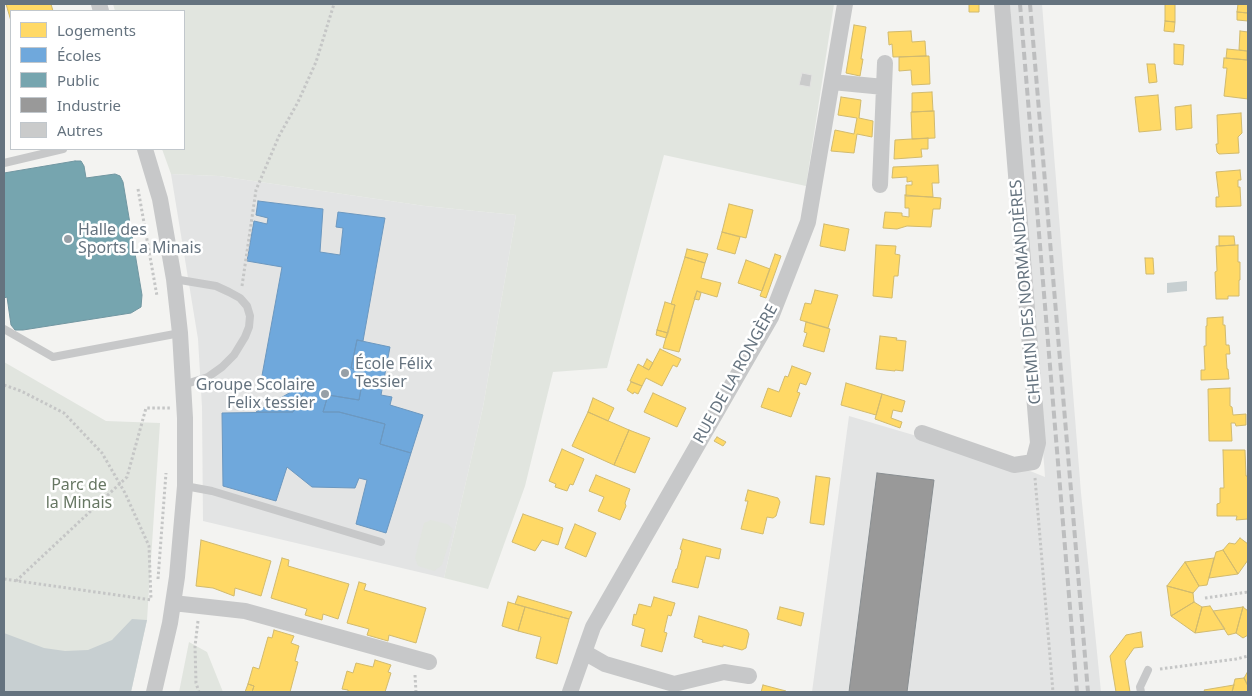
<!DOCTYPE html>
<html>
<head>
<meta charset="utf-8">
<style>
  body { margin:0 }
  #map { position:relative; width:1252px; height:696px; overflow:hidden; background:#f3f3f1; font-family:"Noto Sans",sans-serif }
  canvas { display:block }
  .frame { position:absolute; inset:0; border:5px solid #65737f; pointer-events:none }
  .legend { position:absolute; left:10px; top:10px; width:175px; height:140px; box-sizing:border-box; background:#fff; border:1px solid #c1c7cc; margin:0; padding:6px 9px; list-style:none; font-size:15px; color:#65737f }
  .legend li { display:flex; align-items:center; gap:10px; height:25px }
  .legend b { width:25px; border:1px solid #c1c7cc }
</style>
</head>
<body>
<div id="map">
<canvas width="1252" height="696"></canvas>
<div class="frame"></div>
<ul class="legend">
<li><b style="height:14px;background:#ffd966"></b>Logements</li>
<li><b style="height:14px;background:#6fa8dc"></b>Écoles</li>
<li><b style="height:14px;background:#76a5af"></b>Public</li>
<li><b style="height:14px;background:#999"></b>Industrie</li>
<li><b style="height:14px;background:#cacbcb"></b>Autres</li>
</ul>
</div>
<script>
const ctx = document.querySelector('canvas').getContext('2d');
ctx.lineJoin = 'round';
function fillPath(path, color) { ctx.fillStyle = color; ctx.fill(path, 'evenodd'); }
const toPath = rows => new Path2D(rows.map(r => 'M' + r).join(''));
function strokePath(path, color, width, dash) { ctx.strokeStyle = color; ctx.lineWidth = width; ctx.lineCap = dash ? 'butt' : 'round'; ctx.setLineDash(dash || []); ctx.stroke(path); }
function label(font, color, halo, rows, align = 'center') {
  ctx.font = font + ' "Noto Sans",sans-serif'; ctx.lineWidth = 5; ctx.setLineDash([]); ctx.textBaseline = 'middle'; ctx.strokeStyle = halo; ctx.fillStyle = color; for (const [text, x, y, turn = 0] of rows) {
    ctx.save(); ctx.translate(x, y); ctx.rotate((+turn || 0) * Math.PI / 180); ctx.textAlign = isNaN(turn) ? turn : align; if (halo) ctx.strokeText(text, 0, 0); ctx.fillText(text, 0, 0); ctx.restore();
  }
}
fillPath(toPath([
  [1010,4,1042,4,1081,493,1101,692,812,692,849,416,1015,465,1045,477],
  [171,174,219,176,425,206,516,215,483,407,444,578,203,521,202,407,198,339]
]), '#e3e4e4');
fillPath(toPath([
  [113,4,834,4,806,186,664,155,607,368,553,372,525,486,488,589,444,578,483,407,516,215,425,206,219,176,171,174,162,149,184,149,184,11,115,11],
  [4,362,106,421,160,423,147,620,131,692,4,692],
  [431,520,447,524,453,529,442,565,434,571,418,566,415,558,424,523],
  [189,642,207,652,223,692,179,692]
]), '#e1e5df');
fillPath(toPath([
  [1187,281,1187,291,1167,293,1167,283],
  [132,619,147,620,131,692,4,692,4,633,44,648,65,651,88,650,112,640]
]), '#c7cfd1');
const homes = toPath([
  [6,4,51,4,53,11,11,11,11,21,6,4],
  [969,4,979,4,979,12,969,12,969,4],
  [1165,4,1175,4,1175,22,1165,21,1165,4],
  [1238,4,1248,4,1248,13,1237,12,1238,4],
  [1237,12,1248,13,1248,21,1237,20,1237,12],
  [1165,21,1175,22,1174,32,1164,31,1165,21],
  [854,25,866,27,861,59,863,59,860,76,846,73,854,25],
  [911,31,912,42,925,41,926,56,893,57,892,44,889,45,888,32,911,31],
  [1240,31,1248,32,1248,51,1239,50,1240,31],
  [1174,44,1184,45,1183,65,1174,64,1174,44],
  [1227,49,1247,51,1247,60,1226,58,1227,49],
  [926,56,929,56,930,84,912,85,911,70,899,71,899,57,926,56],
  [1224,58,1248,60,1248,99,1224,96,1227,68,1223,68,1224,58],
  [1147,64,1155,64,1157,82,1149,83,1147,64],
  [932,92,933,111,912,112,912,93,932,92],
  [1158,95,1161,130,1139,132,1135,97,1158,95],
  [841,97,861,100,859,118,873,121,872,137,857,134,854,153,831,151,835,130,854,134,857,118,838,115,841,97],
  [1191,105,1192,128,1176,130,1175,107,1191,105],
  [934,111,935,138,912,139,911,112,934,111],
  [1241,113,1242,133,1238,137,1239,153,1219,154,1217,152,1216,144,1218,144,1217,115,1241,113],
  [928,138,928,149,921,149,922,157,894,159,895,140,928,138],
  [938,165,939,183,932,183,933,197,906,196,906,185,912,185,912,181,907,182,907,177,892,178,893,167,938,165],
  [1240,170,1241,180,1238,180,1238,187,1240,187,1241,206,1216,207,1216,197,1219,197,1216,172,1240,170],
  [905,195,941,198,940,209,933,209,931,227,907,226,897,229,883,228,885,212,902,213,902,216,909,217,909,208,905,208,905,195],
  [729,204,753,210,746,238,722,232,729,204],
  [824,224,849,229,845,251,820,246,824,224],
  [722,232,740,237,735,254,717,249,722,232],
  [1219,236,1234,236,1235,245,1219,246,1219,236],
  [876,245,896,246,895,254,900,255,898,276,894,276,892,298,873,296,876,245],
  [1238,245,1238,262,1240,262,1240,280,1239,280,1239,296,1228,296,1228,299,1216,299,1215,272,1217,271,1216,246,1238,245],
  [687,249,708,254,705,263,685,257,687,249],
  [775,254,781,256,766,298,760,296,775,254],
  [685,257,705,263,701,278,721,283,717,297,697,291,679,352,663,348,675,305,671,304,685,257],
  [1145,258,1153,258,1154,274,1146,274,1145,258],
  [746,260,770,269,762,291,738,283,746,260],
  [815,290,838,295,828,328,800,320,805,303,811,304,815,290],
  [697,291,701,293,699,300,694,299,697,291],
  [665,302,675,305,668,333,657,330,665,302],
  [1223,317,1223,325,1225,325,1226,345,1229,345,1230,354,1226,354,1227,369,1228,369,1229,379,1201,380,1201,370,1205,370,1204,346,1206,346,1206,326,1207,326,1207,318,1223,317],
  [806,322,830,329,824,352,803,346,807,333,804,332,806,322],
  [657,330,668,333,666,338,656,335,657,330],
  [880,336,897,338,896,340,906,341,903,371,895,370,895,371,876,369,880,336],
  [660,349,681,359,677,367,673,365,662,386,646,378,642,386,630,381,638,364,649,370,660,349],
  [647,359,653,363,649,370,643,367,647,359],
  [792,366,811,373,806,385,800,383,797,392,800,393,791,417,761,407,768,388,779,392,785,376,788,377,792,366],
  [631,382,642,386,638,394,634,392,633,394,627,390,631,382],
  [846,383,882,394,876,415,841,405,846,383],
  [1230,388,1230,406,1232,407,1233,415,1246,414,1246,425,1236,426,1235,423,1231,423,1232,441,1209,441,1208,389,1230,388],
  [653,393,686,408,677,427,644,412,653,393],
  [882,394,905,401,902,412,893,410,891,418,902,422,900,428,875,419,882,394],
  [593,398,614,408,608,421,588,412,593,398],
  [588,412,629,430,614,465,572,446,588,412],
  [629,430,650,438,635,473,614,465,629,430],
  [717,437,726,442,723,446,714,441,717,437],
  [562,449,584,459,573,485,570,484,567,491,555,487,556,484,549,481,562,449],
  [1223,450,1245,450,1246,476,1248,476,1248,519,1236,520,1237,516,1217,516,1217,504,1220,503,1220,488,1224,488,1223,450],
  [596,475,630,489,625,503,626,506,620,520,598,511,604,497,589,491,596,475],
  [816,476,830,478,824,525,810,523,816,476],
  [748,490,778,498,780,502,776,516,773,518,767,517,763,534,741,529,748,501,745,501,748,490],
  [523,514,563,528,558,545,542,540,535,551,512,542,523,514],
  [575,524,596,533,586,557,565,548,575,524],
  [1240,538,1248,544,1248,560,1238,574,1223,550,1229,543,1235,544,1240,538],
  [683,539,721,549,719,559,706,556,698,588,672,582,676,569,677,569,682,550,680,549,683,539],
  [201,540,271,561,261,596,235,588,234,596,213,588,196,586,201,540],
  [1223,550,1238,574,1209,578,1216,552,1223,550],
  [282,558,289,560,288,566,349,584,338,619,323,614,322,620,305,615,307,609,271,598,282,558],
  [1214,558,1207,585,1199,586,1185,562,1214,558],
  [1185,562,1199,586,1193,593,1167,586,1185,562],
  [359,582,366,584,364,590,426,608,416,643,389,635,388,641,367,635,369,629,347,623,359,582],
  [1167,586,1193,593,1194,602,1171,616,1167,586],
  [518,596,572,612,569,619,515,604,518,596],
  [654,597,675,603,671,616,668,615,664,632,667,633,662,652,641,646,645,629,632,625,634,614,636,615,639,604,651,607,654,597],
  [508,602,525,607,518,631,502,626,508,602],
  [1194,602,1202,607,1195,633,1171,616,1194,602],
  [1210,606,1225,629,1195,633,1202,607,1210,606],
  [525,607,569,619,557,664,536,658,541,637,518,631,525,607],
  [780,607,804,613,801,626,777,619,780,607],
  [1243,607,1248,611,1248,635,1243,638,1236,633,1243,607],
  [1243,607,1236,633,1228,635,1213,611,1243,607],
  [699,616,747,630,749,634,746,648,742,650,723,645,723,647,702,642,703,640,694,637,699,616],
  [274,630,294,636,291,643,299,646,295,661,298,662,290,692,252,692,254,686,248,684,253,667,259,669,268,637,272,638,274,630],
  [1141,632,1143,647,1134,648,1125,661,1130,692,1116,692,1110,656,1126,635,1141,632],
  [375,660,391,665,388,672,391,673,385,692,348,692,348,690,342,689,347,671,353,673,356,663,373,667,375,660],
  [1248,671,1248,686,1244,678,1248,671],
  [1244,678,1248,686,1248,692,1232,692,1235,679,1244,678],
  [248,684,254,686,252,692,245,692,248,684],
  [763,685,786,691,786,692,761,692,763,685],
  [1234,685,1232,692,1205,692,1204,690,1234,685]
]);
fillPath(homes, '#ffd966');
strokePath(homes, '#d1ba6e', 1);
const schools = toPath([
  [258,201,323,209,320,252,340,255,343,228,336,227,338,212,385,218,363,341,357,340,351,368,364,373,359,400,328,395,323,412,339,412,385,424,380,444,411,453,386,533,356,524,367,480,359,478,355,488,312,487,287,467,276,501,223,486,222,413,293,412,305,390,261,381,282,267,247,261,254,221,267,224,268,218,256,215,258,201],
  [357,340,390,347,381,395,392,397,390,405,423,415,411,453,380,444,385,424,339,412,323,412,328,395,359,400,364,373,351,368,357,340],
  [298,388,305,390,293,412,256,412,298,388]
]);
fillPath(schools, '#6fa8dc');
strokePath(schools, '#6c98c0', 1);
const public = toPath([
  [75,161,81,161,84,166,86,178,115,174,120,176,123,182,142,295,141,307,131,313,23,330,15,330,11,325,7,297,4,298,4,173,75,161]
]);
fillPath(public, '#76a5af');
strokePath(public, '#7196a1', 1);
const industry = toPath([
  [877,473,934,480,907,692,849,692,877,473]
]);
fillPath(industry, '#999');
strokePath(industry, '#898e91', 1);
const building = toPath([
  [802,73,812,75,810,87,799,85,802,73]
]);
fillPath(building, '#cacbcb');
strokePath(building, '#e2e2e1', 1);
strokePath(toPath([
  [138,189,157,296],
  [242,286,256,190,279,136,298,102,316,62,334,4],
  [4,385,21,391,64,413,102,453,125,493,149,546,151,600],
  [1035,478,1053,692],
  [4,579,152,600],
  [158,579,166,473],
  [16,581,127,477,146,408,170,408],
  [1205,598,1248,592],
  [198,621,195,646,196,683,199,692],
  [1160,669,1236,659,1248,656],
  [415,675,416,692]
]), '#c5c6c6', 3, [2.5, 2.5]);
strokePath(toPath([
  [4,163,63,149],
  [174,279,216,286,229,292,240,298,247,306,250,316,249,327,245,337,234,355,222,367,208,377,183,385],
  [4,329,53,357,180,333],
  [185,486,212,491,381,542],
  [1141,692,1140,687,1148,670]
]), '#c7c8c9', 8);
strokePath(toPath([
  [99,4,101,11],
  [832,82,884,87],
  [145,149,160,199,174,279,180,333,185,418,185,486,177,577,170,623,154,692],
  [880,185,885,63],
  [922,433,1014,465,1033,462,1038,443,1002,4],
  [173,603,245,611,429,662],
  [584,652,605,664,674,684,724,672,749,676],
  [570,692,593,627,771,317,808,222,845,4]
]), '#c7c8c9', 16);
strokePath(toPath([
  [1020,4,1077,692],
  [1030,4,1088,692]
]), '#bdbebf', 4, [8, 4]);
for (const [x, y, r, color] of [
  [68,239,5,"#97a0a7"],
  [345,373,5,"#97a0a7"],
  [325,394,5,"#97a0a7"]
]) { const dot = new Path2D(); dot.arc(x, y, r, 0, 2 * Math.PI); ctx.fillStyle = color; ctx.fill(dot); strokePath(dot, '#fff', 2); }
label('16px', '#65737f', '#fff', [
  ["Halle des",78,230],
  ["Sports La Minais",78,248],
  ["École Félix",355,364],
  ["Tessier",355,382],
  ["Groupe Scolaire",315,385,"right"],
  ["Felix tessier",315,403,"right"]
], 'left');
label('16px', '#65737f', '#fff', [
  ["CHEMIN DES NORMANDIÈRES",1026,292,-95],
  ["RUE DE LA RONGÈRE",736,374,-61]
]);
label('16px', '#677763', '#fff', [
  ["Parc de",79,485],
  ["la Minais",79,503]
]);
</script>
</body>
</html>
